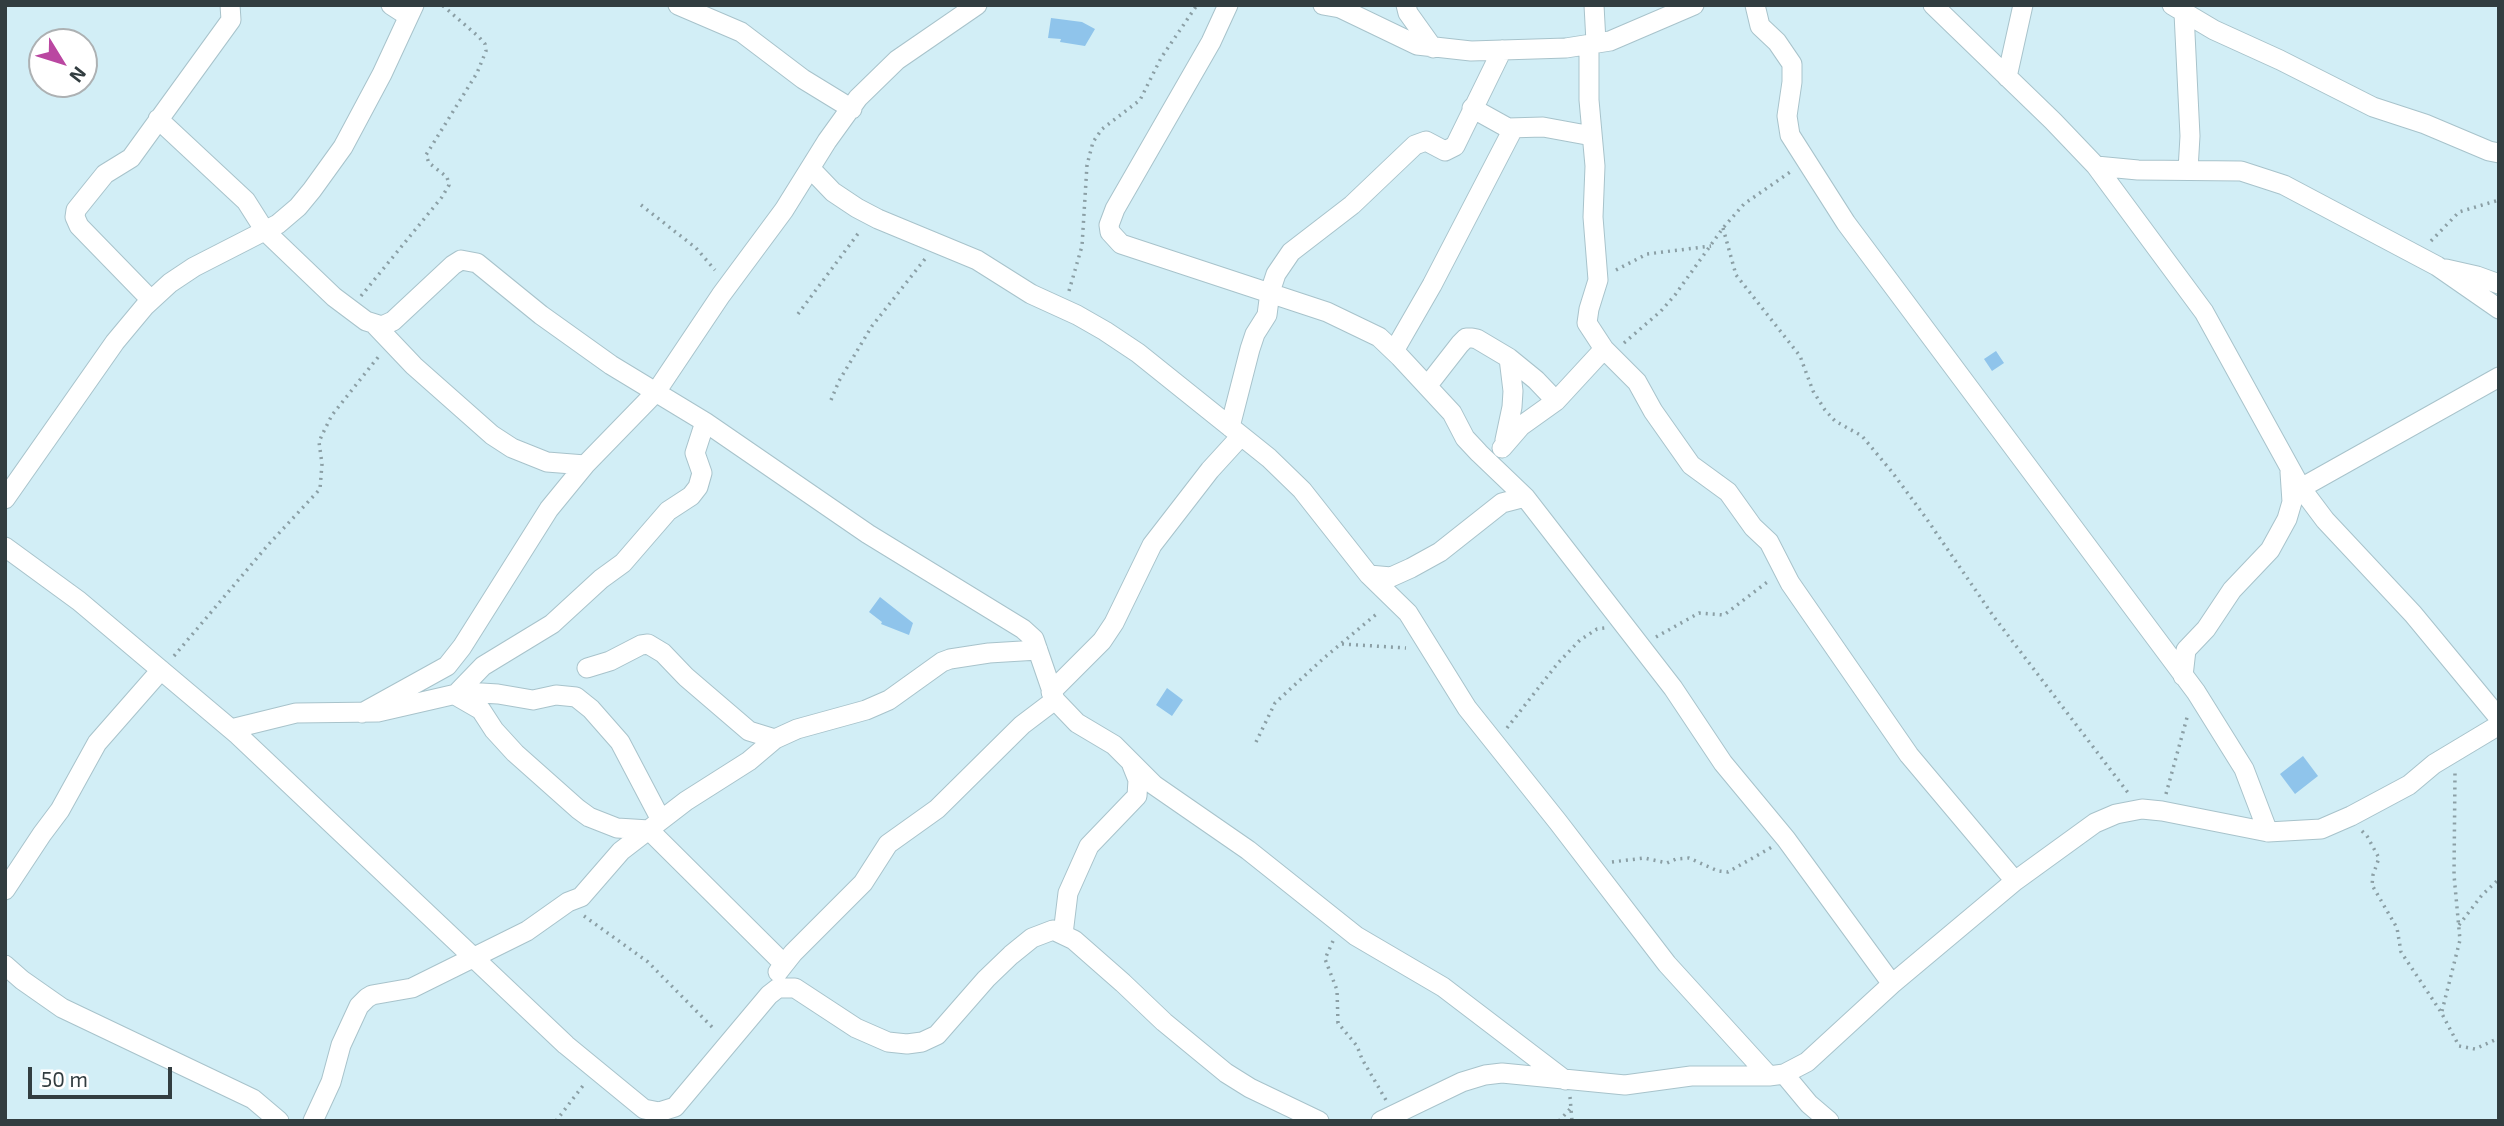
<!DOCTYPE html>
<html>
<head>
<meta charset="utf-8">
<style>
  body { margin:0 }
  #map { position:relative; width:2504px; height:1126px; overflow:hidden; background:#d2eef6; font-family:"Exo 2",sans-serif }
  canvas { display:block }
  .frame { position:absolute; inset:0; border:7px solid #323d40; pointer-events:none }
  .north { position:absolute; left:28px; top:28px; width:70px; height:70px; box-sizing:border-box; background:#fff; border:2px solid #adb1b3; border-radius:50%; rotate:128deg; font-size:19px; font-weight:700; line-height:28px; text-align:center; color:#323d40 }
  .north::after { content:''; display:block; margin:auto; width:24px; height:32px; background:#ba47a1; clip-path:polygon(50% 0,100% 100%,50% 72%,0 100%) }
  .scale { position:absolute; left:28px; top:1067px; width:144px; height:32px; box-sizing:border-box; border:4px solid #323d40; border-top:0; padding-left:9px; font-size:21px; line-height:24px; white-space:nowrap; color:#323d40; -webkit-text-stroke:5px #fff; paint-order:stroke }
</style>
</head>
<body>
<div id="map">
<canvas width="2504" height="1126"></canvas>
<div class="frame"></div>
<div class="north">N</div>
<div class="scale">50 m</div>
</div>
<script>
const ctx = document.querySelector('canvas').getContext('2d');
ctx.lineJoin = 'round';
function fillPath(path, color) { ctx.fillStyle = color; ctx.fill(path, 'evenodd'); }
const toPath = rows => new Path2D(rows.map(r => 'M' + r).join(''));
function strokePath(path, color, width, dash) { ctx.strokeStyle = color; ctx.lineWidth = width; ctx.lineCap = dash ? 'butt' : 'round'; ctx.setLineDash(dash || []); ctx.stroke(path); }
fillPath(toPath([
  [1051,18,1082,22,1095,29,1085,46,1060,42,1061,39,1048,38],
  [1996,351,2004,363,1992,371,1984,359],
  [880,597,913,623,909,635,881,624,882,622,869,612],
  [1167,688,1183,700,1172,716,1156,705],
  [2303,756,2318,776,2295,794,2280,774]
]), '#8fc4eb');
const minor = toPath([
  [391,5,408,16],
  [678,5,741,32,803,79,852,109],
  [1228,5,1211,42,1115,209,1109,225,1110,232,1121,244,1327,312,1379,337,1400,357,1452,413,1465,438,1479,453,1525,497,1673,688,1723,763,1786,839,1892,984],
  [1323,5,1340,8,1417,45,1471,51,1566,48,1610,41,1694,5],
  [1406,5,1408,13,1433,48],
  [1594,5,1596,42],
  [1755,5,1760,26,1777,42,1792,64,1792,82,1787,116,1790,135,1846,223,2196,692,2244,769,2268,832],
  [1933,5,2053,121,2096,166,2204,312,2301,488,2325,520,2413,614,2499,718],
  [2172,5,2214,30,2280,60,2373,107,2425,124,2489,151,2499,153],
  [2184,13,2190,136,2188,170],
  [1589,44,1589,100,1595,166,1593,217,1598,280,1589,309,1587,323,1604,349,1637,382,1653,411,1691,465,1728,492,1753,527,1769,542,1790,583,1909,755,2015,881],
  [2007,77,2023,5],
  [1472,108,1508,128,1543,127,1592,136],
  [158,119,246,201,265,231,334,297,366,321,382,326,393,321,453,265,461,260,477,263,541,315,611,365,705,422,868,534,1023,629,1034,639,1055,700,1077,723,1114,745,1154,785,1248,850,1356,936,1443,987,1565,1080],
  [2096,166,2138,170,2241,171,2284,185,2437,266,2499,309],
  [810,168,833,192,857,208,878,219,977,260,1031,294,1077,315,1105,331,1138,353,1269,458,1302,490,1369,575,1408,613,1467,708,1558,822,1667,964,1769,1076],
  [2446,269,2477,276,2499,284],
  [151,300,79,226,75,217,76,210,105,174,131,158,231,20,230,5],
  [376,326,414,366,492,435,512,448,547,462,585,465],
  [1394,351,1432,285,1513,129],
  [1428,385,1460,344,1466,338,1472,338,1477,339,1509,358,1536,380,1556,401],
  [705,422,695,453,702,473,698,487,691,496,668,511,623,563,601,579,552,624,483,666,455,695,481,710,494,730,515,753,578,809,589,817,617,828,649,830,784,964],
  [1230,427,1250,349,1255,334,1267,315,1270,292,1276,274,1291,252,1352,205,1415,145,1426,141,1445,151,1455,146,1502,50],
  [1505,440,1512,407,1513,391,1509,358],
  [1502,448,1521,426,1556,401,1604,349],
  [2301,488,2499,377],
  [5,499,115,342,145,306,170,283,194,267,278,224,298,207,312,190,343,147,382,74,414,5],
  [5,547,79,601,238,735,566,1045,644,1109,659,1112,675,1107,769,995,778,988,795,988,856,1028,888,1042,907,1044,922,1042,937,1035,986,979,1011,955,1032,938,1053,930,1074,940,1123,983,1164,1022,1226,1073,1250,1088,1319,1121],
  [1369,575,1391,577,1411,568,1440,552,1502,503,1525,497],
  [587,668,610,661,641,645,648,644,663,653,686,677,749,731,775,739],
  [2183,676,2186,650,2206,629,2232,590,2270,550,2287,519,2292,502,2290,472],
  [1051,692,1102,641,1114,623,1152,545,1210,470,1241,436],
  [362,713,447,666,462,647,549,509,585,465,656,392,721,295,784,210,827,141,858,98,897,60,977,5],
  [231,729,296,713,378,712,465,692,498,694,533,700,556,695,576,697,591,709,620,742,661,820],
  [5,890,42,834,60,810,97,743,161,670],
  [1063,934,1068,893,1089,846,1137,796,1138,780,1132,765],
  [5,965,22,980,62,1008,253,1099,279,1121],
  [778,972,793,953,863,883,888,844,937,809,1022,725,1055,700],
  [1784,1074,1809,1104,1829,1121],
  [313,1121,331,1082,341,1045,359,1006,367,998,372,995,412,988,527,931,568,902,581,897,621,851,686,801,749,761,775,739,797,729,866,710,889,700,942,662,950,659,989,653,1038,650],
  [1381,1121,1462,1082,1485,1075,1502,1073,1625,1085,1691,1076,1769,1076,1784,1074,1807,1062,1892,984,2015,881,2095,823,2116,814,2142,809,2162,811,2268,832,2321,829,2351,816,2409,785,2434,764,2499,725]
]);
strokePath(minor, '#a8c3cb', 21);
strokePath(toPath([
  [641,205,696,248,715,270],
  [1723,228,1736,275,1800,356,1813,391,1825,410,1835,421,1862,436,1892,472,1926,518,1994,617,2129,794],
  [2431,241,2459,212,2499,200],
  [1616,270,1647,254,1711,246],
  [1069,291,1082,246,1087,165,1093,142,1102,129,1140,100,1161,58,1197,5],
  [361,296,442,197,449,185,447,177,429,163,426,155,477,73,486,51,485,44,479,37,442,5],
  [798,314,860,231],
  [1624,343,1661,311,1675,295,1723,228,1744,204,1793,170],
  [831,400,839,381,872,326,925,259],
  [1656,637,1699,613,1724,615,1770,580],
  [1342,644,1406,648],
  [174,656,268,545,320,489,322,464,319,442,322,435,332,415,379,356],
  [1507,728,1558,663,1580,640,1597,629,1605,628],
  [1256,742,1275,703,1325,657,1379,612],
  [2166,794,2188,714],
  [2362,831,2367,836,2379,858,2373,875,2372,885,2397,928,2401,952,2441,1012,2459,1046,2475,1049,2499,1038],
  [1612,862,1644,858,1667,863,1676,859,1689,858,1718,871,1728,872,1772,847],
  [584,916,648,962,715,1030],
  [2459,925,2482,895,2499,879],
  [1333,941,1325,959,1337,990,1338,1023,1357,1046,1362,1059,1386,1100],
  [2442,1011,2460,940,2454,875,2455,773],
  [1570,1097,1572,1121],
  [556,1121,585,1083],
  [1559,1121,1570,1109]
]), '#8b9fa5', 3.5, [2, 5]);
strokePath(minor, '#fff', 19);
</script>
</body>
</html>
